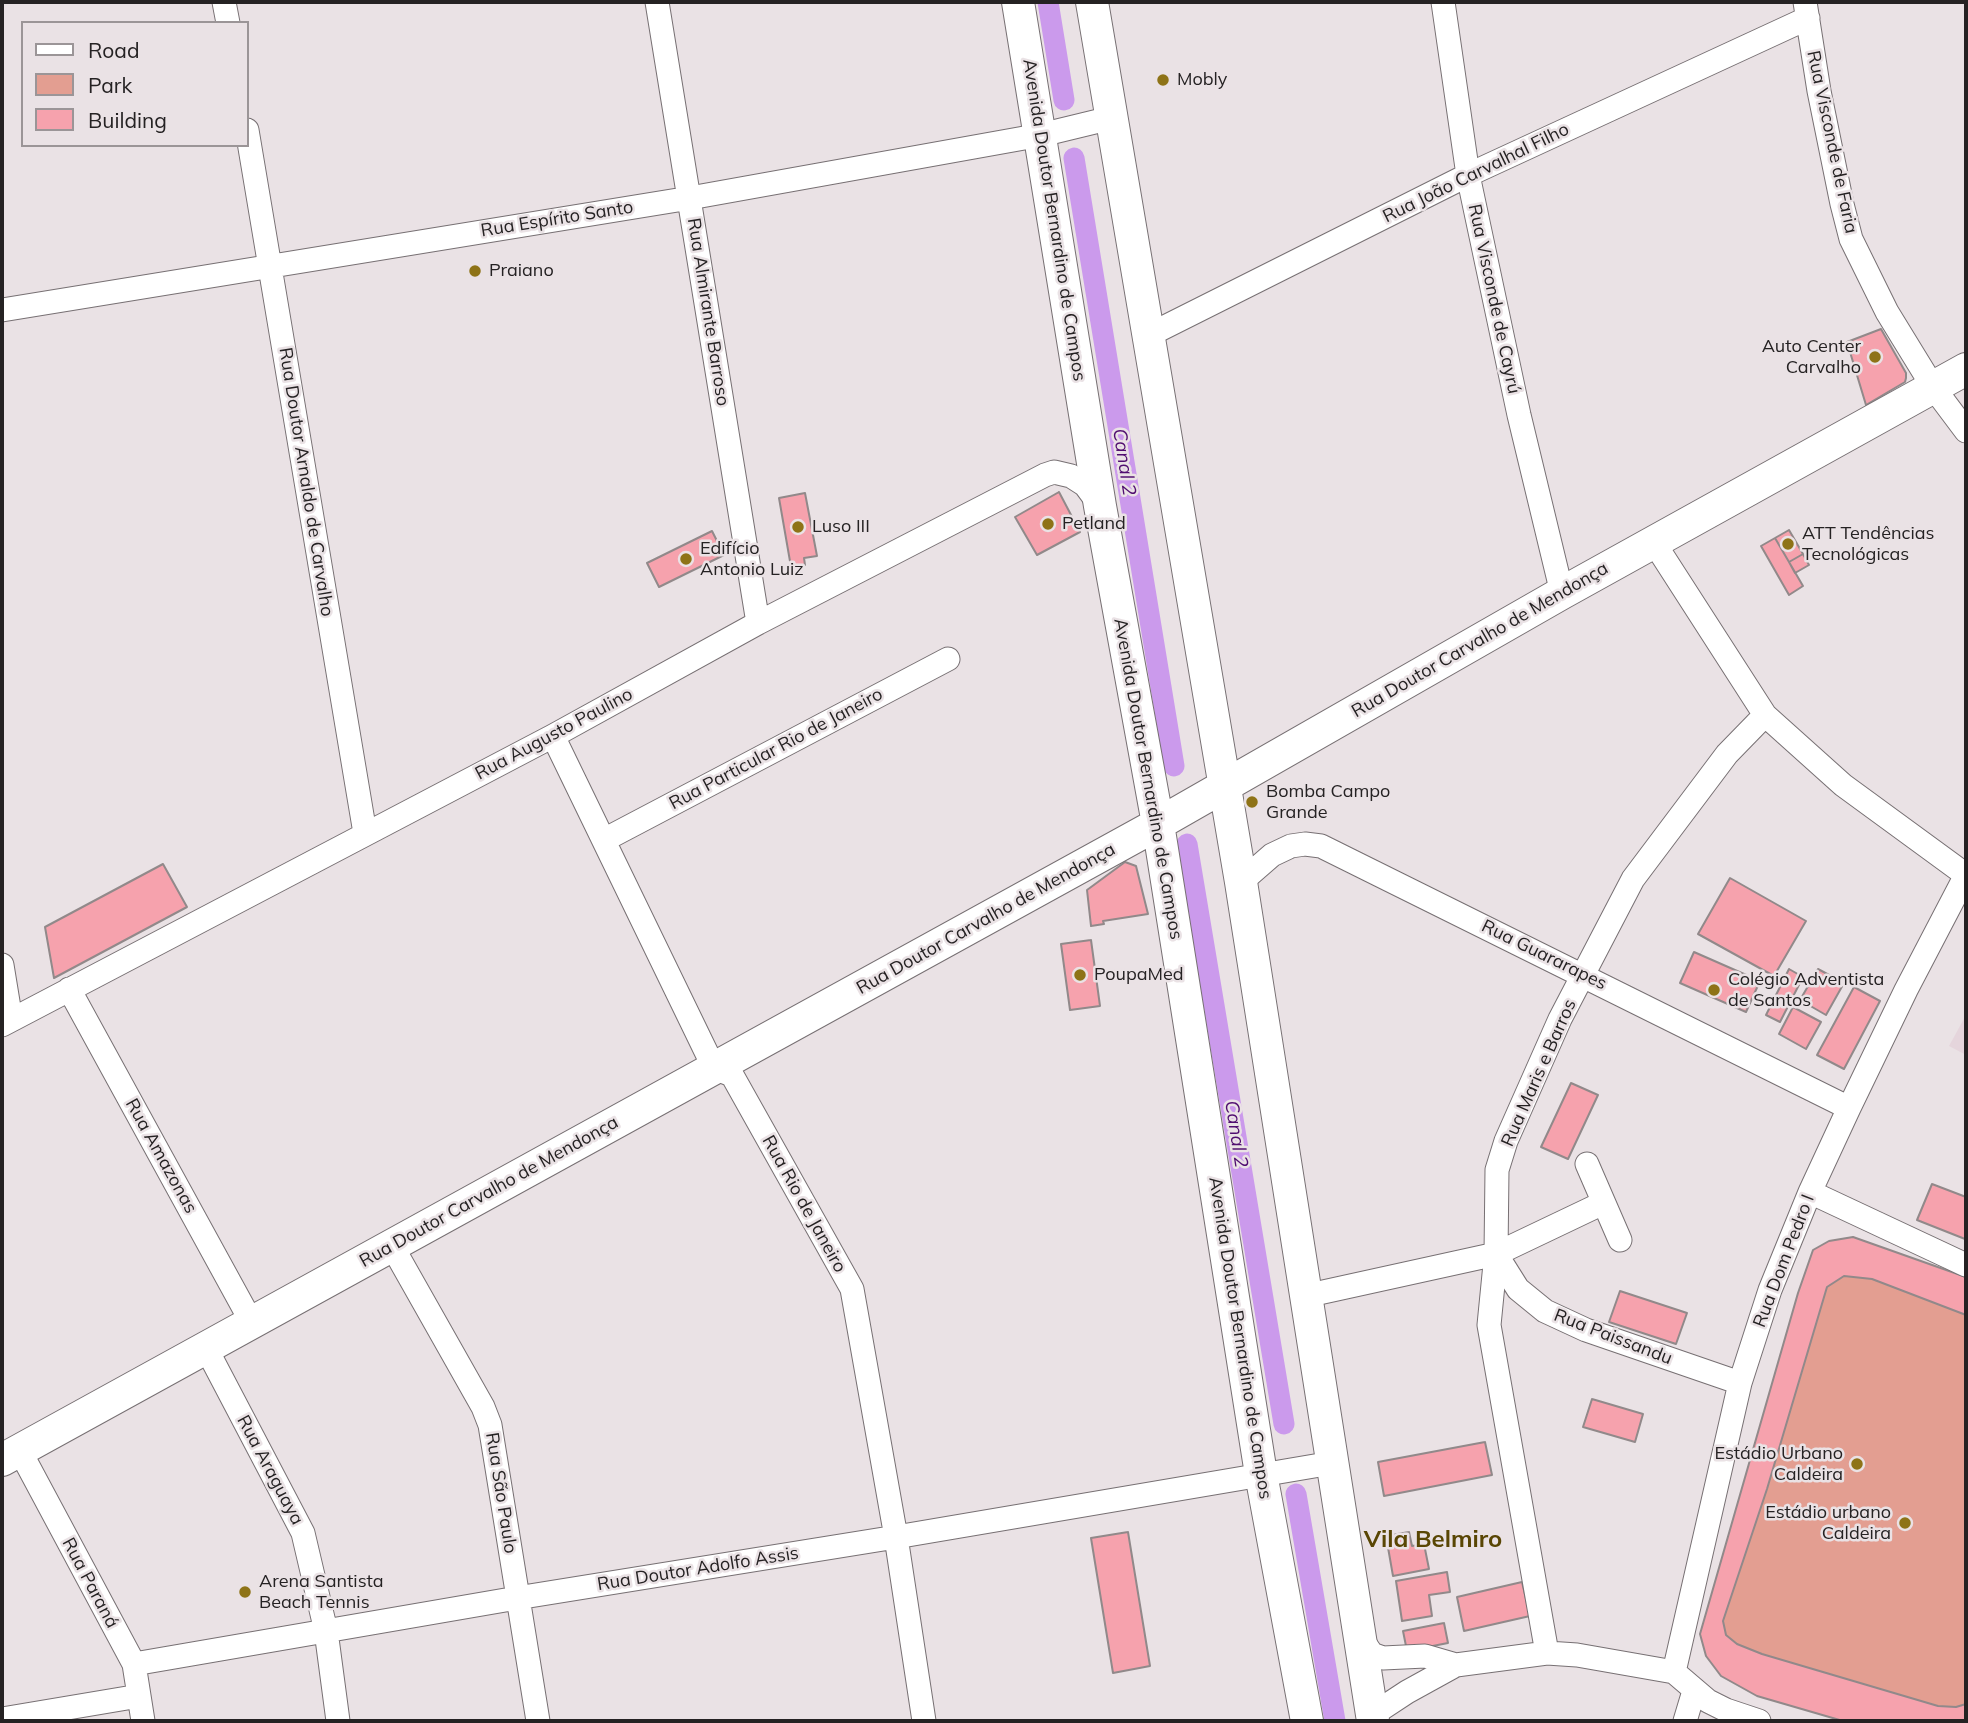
<!DOCTYPE html>
<html>
<head>
<meta charset="utf-8">
<style>
  body { margin:0 }
  #map { position:relative; width:1968px; height:1723px; overflow:hidden; background:#eae2e5; font-family:Mulish,sans-serif }
  canvas { display:block }
  .frame { position:absolute; inset:0; border:4px solid #252223; pointer-events:none }
  .legend { position:absolute; left:21px; top:21px; width:228px; height:126px; box-sizing:border-box; background:#eae2e5; border:2px solid #9b9597; margin:0; padding:9px 12px; list-style:none; font-size:21px; color:#252223 }
  .legend li { display:flex; align-items:center; gap:14px; height:35px }
  .legend b { width:35px; border:2px solid #9b9597 }
</style>
</head>
<body>
<div id="map">
<canvas width="1968" height="1723"></canvas>
<div class="frame"></div>
<ul class="legend">
<li><b style="height:9px;background:#fff"></b>Road</li>
<li><b style="height:19px;background:#e39e91"></b>Park</li>
<li><b style="height:19px;background:#f6a2ad"></b>Building</li>
</ul>
</div>
<script>
const ctx = document.querySelector('canvas').getContext('2d');
ctx.lineJoin = 'round';
function fillPath(path, color) { ctx.fillStyle = color; ctx.fill(path, 'evenodd'); }
const toPath = rows => new Path2D(rows.map(r => 'M' + r).join(''));
function strokePath(path, color, width, dash) { ctx.strokeStyle = color; ctx.lineWidth = width; ctx.lineCap = dash ? 'butt' : 'round'; ctx.setLineDash(dash || []); ctx.stroke(path); }
function label(font, color, halo, rows, align = 'center') {
  ctx.font = font + ' Mulish,sans-serif'; ctx.lineWidth = 5; ctx.setLineDash([]); ctx.textBaseline = 'middle'; ctx.strokeStyle = halo; ctx.fillStyle = color; for (const [text, x, y, turn = 0] of rows) {
    ctx.save(); ctx.translate(x, y); ctx.rotate((+turn || 0) * Math.PI / 180); ctx.textAlign = isNaN(turn) ? turn : align; if (halo) ctx.strokeText(text, 0, 0); ctx.fillText(text, 0, 0); ctx.restore();
  }
}
fillPath(toPath([
  [1966,1015,1966,1055,1949,1046]
]), '#e5d5dc');
fillPath(toPath([
  [1853,1237,1966,1277,1966,1721,1843,1721,1757,1696,1721,1676,1706,1656,1700,1634,1798,1293,1813,1250,1829,1241]
]), '#e39e91');
strokePath(toPath([
  [1048,2,1064,100],
  [1074,158,1174,766],
  [1187,844,1284,1424],
  [1296,1494,1335,1721]
]), '#cb9aec', 21);
const building = toPath([
  [1881,329,1906,373,1906,378,1905,382,1866,405,1847,342,1881,329],
  [1059,492,1080,532,1037,555,1015,517,1059,492],
  [805,493,817,556,804,558,805,565,791,567,779,498,805,493],
  [1789,530,1803,554,1789,562,1775,538,1789,530],
  [712,531,724,555,659,587,647,563,712,531],
  [1775,538,1803,586,1789,595,1761,546,1775,538],
  [1803,554,1809,565,1795,573,1789,562,1803,554],
  [1125,862,1136,866,1148,914,1103,921,1104,924,1091,926,1087,890,1125,862],
  [163,864,187,907,54,978,45,927,163,864],
  [1730,878,1806,921,1774,976,1698,934,1730,878],
  [1091,940,1100,1006,1070,1010,1061,944,1091,940],
  [1694,952,1760,981,1746,1012,1680,983,1694,952],
  [1789,969,1803,977,1780,1022,1766,1015,1789,969],
  [1818,969,1844,983,1826,1015,1800,1000,1818,969],
  [1854,987,1880,1001,1844,1069,1817,1055,1854,987],
  [1793,1007,1821,1022,1806,1049,1779,1034,1793,1007],
  [1571,1083,1598,1095,1568,1159,1541,1147,1571,1083],
  [1932,1184,1966,1197,1965,1239,1917,1220,1932,1184],
  [1853,1237,1966,1277,1966,1315,1872,1279,1844,1276,1827,1287,1767,1489,1723,1621,1726,1635,1737,1644,1762,1654,1938,1706,1956,1707,1966,1704,1966,1721,1843,1721,1757,1696,1721,1676,1706,1656,1700,1634,1798,1293,1813,1250,1829,1241,1853,1237],
  [1620,1291,1687,1313,1676,1344,1609,1322,1620,1291],
  [1592,1399,1643,1414,1635,1442,1583,1427,1592,1399],
  [1485,1442,1492,1475,1384,1496,1378,1462,1485,1442],
  [1128,1532,1150,1666,1113,1673,1091,1538,1128,1532],
  [1409,1532,1412,1546,1424,1544,1429,1569,1393,1576,1386,1536,1409,1532],
  [1447,1572,1450,1592,1429,1595,1432,1616,1402,1621,1396,1581,1447,1572],
  [1522,1582,1530,1616,1464,1631,1457,1597,1522,1582],
  [1444,1623,1448,1643,1407,1651,1403,1631,1444,1623]
]);
fillPath(building, '#f6a2ad');
strokePath(building, '#91898a', 2);
const street = toPath([
  [224,2,228,23],
  [657,2,758,623],
  [1443,2,1468,175,1519,415,1562,593],
  [1805,2,1819,91,1842,204,1851,239,1887,312,1933,387,1966,431],
  [247,130,365,833],
  [2,310,690,198,1041,135,1111,118],
  [1147,336,1468,175,1808,18],
  [1653,541,1765,715,1843,785,1966,875,1906,990,1849,1108,1810,1192,1770,1290,1740,1383,1674,1672],
  [553,736,714,1068,732,1075,852,1289,896,1537,924,1721],
  [604,840,948,659],
  [1241,882,1272,855,1291,846,1305,844,1321,846,1849,1108],
  [2,965,11,1020],
  [69,989,252,1323],
  [2,1025,553,736,758,623,1045,475,1054,472,1071,476,1085,485,1099,504],
  [1587,1164,1620,1240],
  [1810,1192,1966,1265],
  [392,1246,483,1407,490,1425,538,1721],
  [1496,1254,1603,1203],
  [1305,1296,1496,1254,1518,1289,1545,1311,1586,1330,1740,1383],
  [206,1348,303,1533,326,1631,338,1721],
  [20,1451,134,1664,143,1721],
  [1359,1635,1372,1654,1383,1658,1425,1656,1456,1665,1547,1653,1577,1655,1674,1672,1708,1701,1726,1710,1759,1721],
  [1547,1653,1489,1325,1496,1254,1497,1170,1506,1141,1560,1019,1633,879,1727,754,1765,715],
  [134,1664,517,1598,896,1537,1332,1463],
  [1372,1715,1407,1692,1456,1665],
  [2,1719,139,1696],
  [1685,1721,1694,1691]
]);
const secondary = toPath([
  [1018,2,1100,506,1158,824,1261,1474,1307,1721],
  [1092,2,1241,882,1373,1721],
  [2,1460,1158,824,1562,593,1966,369]
]);
strokePath(street, '#777073', 25);
strokePath(secondary, '#777073', 34);
strokePath(street, '#fff', 23);
strokePath(secondary, '#fff', 32);
for (const [x, y, r, color] of [
  [1163,80,7,"#8e7317"],
  [475,271,7,"#8e7317"],
  [1875,357,7,"#8e7317"],
  [1048,524,7,"#8e7317"],
  [798,527,7,"#8e7317"],
  [1788,544,7,"#8e7317"],
  [686,559,7,"#8e7317"],
  [1252,802,7,"#8e7317"],
  [1080,975,7,"#8e7317"],
  [1714,990,7,"#8e7317"],
  [1857,1464,7,"#8e7317"],
  [1905,1523,7,"#8e7317"],
  [245,1592,7,"#8e7317"]
]) { const dot = new Path2D(); dot.arc(x, y, r, 0, 2 * Math.PI); ctx.fillStyle = color; ctx.fill(dot); strokePath(dot, '#eae2e5', 2.5); }
label('18px', '#252223', '#eae2e5', [
  ["Mobly",1177,80],
  ["Praiano",489,271],
  ["Auto Center",1861,347,"right"],
  ["Carvalho",1861,368,"right"],
  ["Petland",1062,524],
  ["Luso III",812,527],
  ["ATT Tendências",1802,534],
  ["Tecnológicas",1802,555],
  ["Edifício",700,549],
  ["Antonio Luiz",700,570],
  ["Bomba Campo",1266,792],
  ["Grande",1266,813],
  ["PoupaMed",1094,975],
  ["Colégio Adventista",1728,980],
  ["de Santos",1728,1001],
  ["Estádio Urbano",1843,1454,"right"],
  ["Caldeira",1843,1475,"right"],
  ["Estádio urbano",1891,1513,"right"],
  ["Caldeira",1891,1534,"right"],
  ["Arena Santista",259,1582],
  ["Beach Tennis",259,1603]
], 'left');
label('18px', '#252223', '#eae2e5', [
  ["Rua Visconde de Faria",1832,142,78],
  ["Rua João Carvalhal Filho",1476,173,-26],
  ["Rua Espírito Santo",557,219,-9],
  ["Avenida Doutor Bernardino de Campos",1054,220,81],
  ["Rua Visconde de Cayrú",1494,299,78],
  ["Rua Almirante Barroso",708,312,81],
  ["Rua Doutor Arnaldo de Carvalho",306,482,81],
  ["Rua Doutor Carvalho de Mendonça",1480,640,-30],
  ["Rua Augusto Paulino",554,734,-28],
  ["Rua Particular Rio de Janeiro",776,749,-28],
  ["Avenida Doutor Bernardino de Campos",1148,779,80],
  ["Rua Doutor Carvalho de Mendonça",986,919,-29],
  ["Rua Guararapes",1544,955,26],
  ["Rua Maris e Barros",1539,1073,-66],
  ["Rua Amazonas",161,1156,61],
  ["Rua Doutor Carvalho de Mendonça",489,1192,-29],
  ["Rua Rio de Janeiro",804,1204,61],
  ["Rua Dom Pedro I",1784,1261,-69],
  ["Rua Paissandu",1613,1337,21],
  ["Avenida Doutor Bernardino de Campos",1240,1338,81],
  ["Rua Araguaya",270,1470,62],
  ["Rua São Paulo",501,1493,81],
  ["Rua Doutor Adolfo Assis",698,1569,-9],
  ["Rua Paraná",90,1583,62]
]);
label('italic 19px', '#500d70', '#eae2e5', [
  ["Canal 2",1124,462,81],
  ["Canal 2",1236,1134,81]
]);
label('bold 24px', '#594604', '#eae2e5', [
  ["Vila Belmiro",1433,1540]
]);
</script>
</body>
</html>
